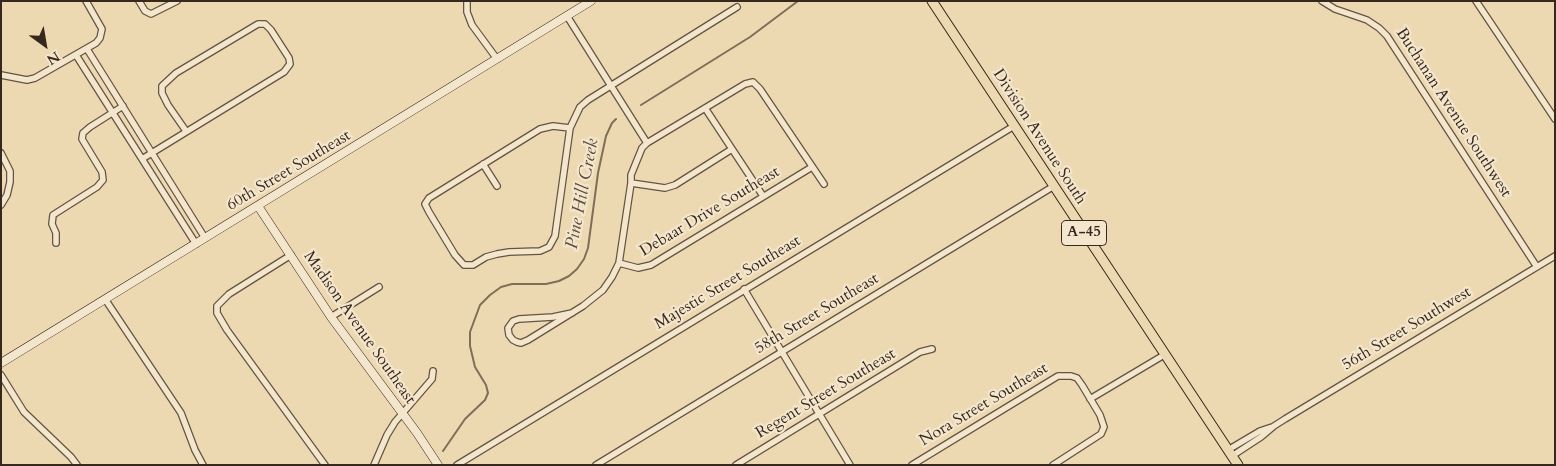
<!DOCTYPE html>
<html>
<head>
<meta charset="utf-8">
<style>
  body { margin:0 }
  #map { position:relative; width:1556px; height:466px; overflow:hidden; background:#edd9b1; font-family:Cardo,serif }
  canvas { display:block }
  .frame { position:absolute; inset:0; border:2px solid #37281d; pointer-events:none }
  .north { position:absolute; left:20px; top:20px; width:50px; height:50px; -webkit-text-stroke:4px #f3e6cc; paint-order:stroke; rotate:148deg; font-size:14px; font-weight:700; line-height:20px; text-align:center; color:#37281d }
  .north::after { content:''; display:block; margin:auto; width:18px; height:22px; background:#37281d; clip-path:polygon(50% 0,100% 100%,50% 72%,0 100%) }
</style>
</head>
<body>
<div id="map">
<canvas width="1556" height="466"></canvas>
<div class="frame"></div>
<div class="north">N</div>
</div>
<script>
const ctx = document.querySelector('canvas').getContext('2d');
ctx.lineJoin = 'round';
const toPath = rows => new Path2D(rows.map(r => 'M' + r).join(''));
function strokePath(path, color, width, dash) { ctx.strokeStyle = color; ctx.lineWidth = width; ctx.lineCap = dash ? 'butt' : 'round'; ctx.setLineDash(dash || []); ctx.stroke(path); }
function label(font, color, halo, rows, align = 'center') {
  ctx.font = font + ' Cardo,serif'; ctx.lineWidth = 4.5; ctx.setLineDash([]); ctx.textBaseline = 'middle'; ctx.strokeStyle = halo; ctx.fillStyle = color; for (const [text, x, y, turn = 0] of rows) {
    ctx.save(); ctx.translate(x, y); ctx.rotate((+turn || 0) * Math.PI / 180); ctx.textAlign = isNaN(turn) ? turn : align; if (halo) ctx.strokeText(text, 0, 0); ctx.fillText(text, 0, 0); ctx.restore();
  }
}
strokePath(toPath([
  [641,105,750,37,798,1],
  [443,451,465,419,485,400,488,393,486,385,475,367,470,346,470,332,480,305,490,295,501,287,512,284,546,284,559,281,569,276,577,269,584,259,588,248,598,173,606,136,612,123,616,119]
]), '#7f6e58', 2);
const street = toPath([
  [139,1,145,11,151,14,177,1],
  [467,1,467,12,472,25,497,59],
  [1322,1,1335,9,1367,20,1379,28,1387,36,1537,267],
  [1476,1,1555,119],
  [567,16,647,143],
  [87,49,205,238],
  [76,55,196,244],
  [1,75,27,80,35,78,96,43,100,38,102,29,86,1],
  [705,108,763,196],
  [570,128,553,126,540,129,429,198,425,204,429,212,455,255,464,265,473,265,486,257,497,254,509,252,540,251,549,247,555,236,570,128,580,107,588,100,737,7],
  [1,153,10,171,10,182,7,195,1,205],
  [142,159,284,72,290,64,289,58,271,30,265,24,258,24,176,73,162,86,162,93,168,105,186,131],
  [483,164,497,186],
  [631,183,665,188,675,185,732,149],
  [56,243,56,233,52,224,53,215,97,187,103,180,102,172,82,139,83,133,90,127,123,106],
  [291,255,229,294,217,306,217,313,227,330,325,465],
  [619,263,638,268,651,265,812,167],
  [744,289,850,465],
  [105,299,181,413,195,450,203,465],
  [572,313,553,317,519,319,513,321,508,328,509,335,513,340,517,342,521,343,528,340,583,306,603,290,612,277,619,263,631,183,631,175,642,148,647,143,745,84,753,82,760,89,824,184],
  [331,317,379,287],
  [1,375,24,412,71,457,77,465],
  [1090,399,1164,355],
  [1228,450,1260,431,1272,427],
  [1232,456,1261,437,1274,426,1285,419,1555,256],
  [374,465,387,435,395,422,432,379,433,371],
  [457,465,1014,126],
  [596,465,1054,186],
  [736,465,920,352,932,349],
  [912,465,1058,376,1071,376,1077,378,1082,385,1100,415,1104,427,1101,434,1053,465]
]);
const secondary = toPath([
  [258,206,331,317,417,433,438,465],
  [1,363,591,1]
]);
const primary = toPath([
  [932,1,1238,465]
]);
strokePath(street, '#645442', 8);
strokePath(secondary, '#37281d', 9);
strokePath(primary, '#37281d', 11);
strokePath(street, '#f3e6cc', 5.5);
strokePath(secondary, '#f3e6cc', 8);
strokePath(primary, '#edd9b1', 9);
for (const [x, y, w] of [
  [1084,233,45]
]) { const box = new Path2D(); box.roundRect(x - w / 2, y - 12.5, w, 25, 4); ctx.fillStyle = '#f3e6cc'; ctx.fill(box); strokePath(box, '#37281d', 1); }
label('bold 15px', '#37281d', null, [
  ["A-45",1084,233]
]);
label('16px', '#37281d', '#f3e6cc', [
  ["Buchanan Avenue Southwest",1453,113,57],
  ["Division Avenue South",1039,137,57],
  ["60th Street Southeast",289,171,-31],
  ["Debaar Drive Southeast",710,212,-31],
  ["Majestic Street Southeast",728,283,-31],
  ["58th Street Southeast",817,314,-31],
  ["Madison Avenue Southeast",359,328,55],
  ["56th Street Southwest",1407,329,-31],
  ["Regent Street Southeast",826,394,-31],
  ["Nora Street Southeast",984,405,-31]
]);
label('italic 18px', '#5b4b3a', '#f3e6cc', [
  ["Pine Hill Creek",583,194,-79]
]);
</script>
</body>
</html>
